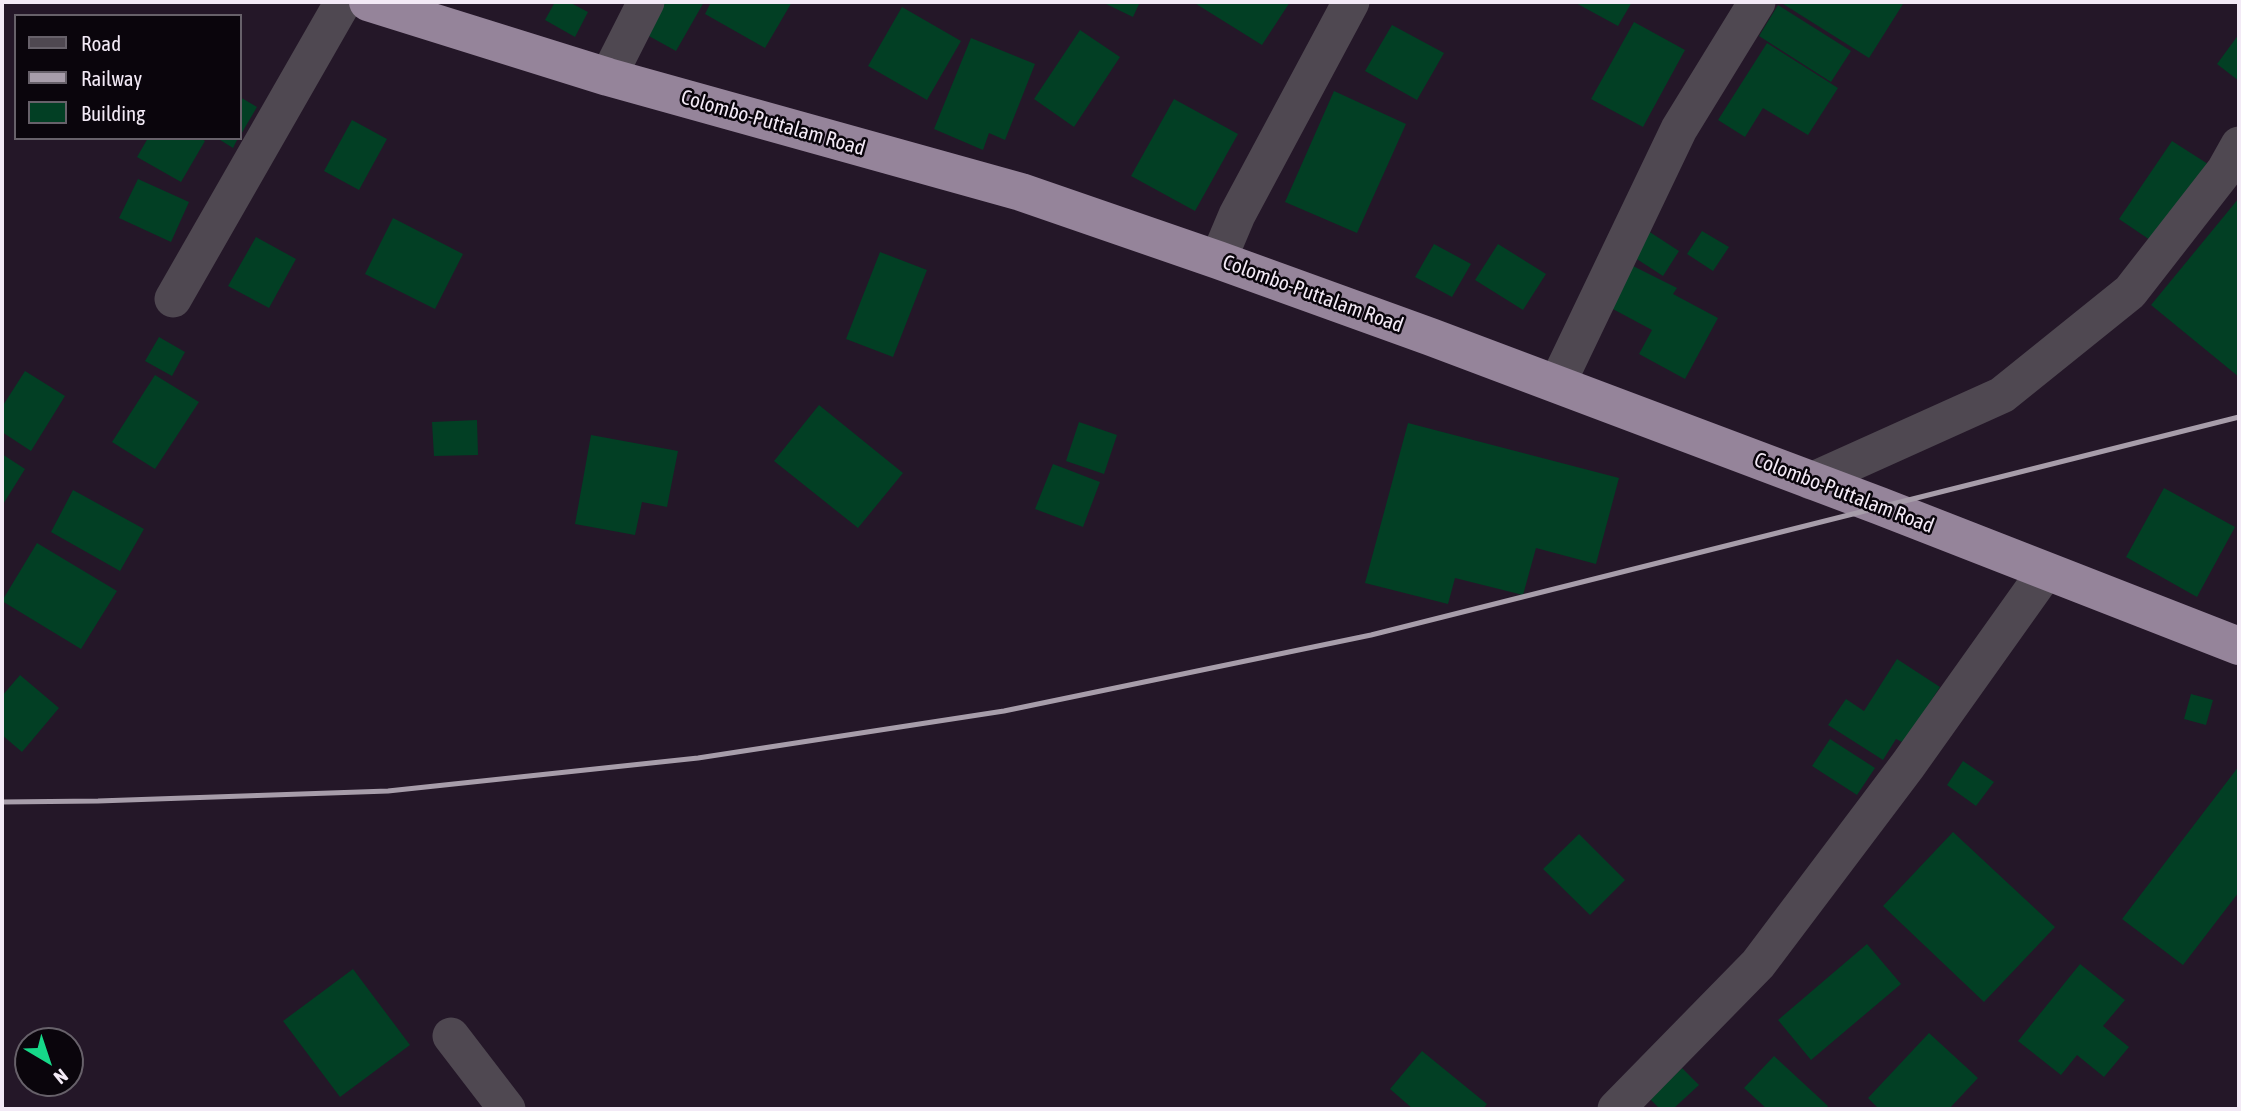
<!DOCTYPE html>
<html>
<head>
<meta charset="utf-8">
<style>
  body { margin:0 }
  #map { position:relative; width:2241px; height:1111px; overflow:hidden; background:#241728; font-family:"Asap Condensed",sans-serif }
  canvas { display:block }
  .frame { position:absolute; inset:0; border:4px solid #f3eaf6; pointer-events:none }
  .legend { position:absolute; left:14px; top:14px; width:228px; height:126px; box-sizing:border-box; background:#0a050c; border:2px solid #67616a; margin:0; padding:9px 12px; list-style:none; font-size:21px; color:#f3eaf6 }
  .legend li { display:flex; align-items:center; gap:14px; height:35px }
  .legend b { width:35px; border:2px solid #67616a }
  .north { position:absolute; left:14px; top:1027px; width:70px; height:70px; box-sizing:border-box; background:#0a050c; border:2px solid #67616a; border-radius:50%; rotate:141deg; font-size:19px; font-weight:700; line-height:28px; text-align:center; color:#f3eaf6 }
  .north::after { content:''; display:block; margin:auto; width:24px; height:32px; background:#16d989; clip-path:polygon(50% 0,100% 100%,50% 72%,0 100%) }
</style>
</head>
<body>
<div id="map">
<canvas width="2241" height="1111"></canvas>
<div class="frame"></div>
<ul class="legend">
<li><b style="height:9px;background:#4f4851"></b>Road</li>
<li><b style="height:9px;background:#a79daa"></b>Railway</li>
<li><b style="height:19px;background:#023f24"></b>Building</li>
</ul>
<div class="north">N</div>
</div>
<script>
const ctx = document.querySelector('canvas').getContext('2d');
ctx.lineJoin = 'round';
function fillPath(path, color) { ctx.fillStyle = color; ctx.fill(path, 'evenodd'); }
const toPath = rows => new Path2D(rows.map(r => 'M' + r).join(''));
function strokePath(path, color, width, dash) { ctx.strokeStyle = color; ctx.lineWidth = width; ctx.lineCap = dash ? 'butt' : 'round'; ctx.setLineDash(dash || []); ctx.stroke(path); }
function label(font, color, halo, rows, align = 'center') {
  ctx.font = font + ' "Asap Condensed",sans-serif'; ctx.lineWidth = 5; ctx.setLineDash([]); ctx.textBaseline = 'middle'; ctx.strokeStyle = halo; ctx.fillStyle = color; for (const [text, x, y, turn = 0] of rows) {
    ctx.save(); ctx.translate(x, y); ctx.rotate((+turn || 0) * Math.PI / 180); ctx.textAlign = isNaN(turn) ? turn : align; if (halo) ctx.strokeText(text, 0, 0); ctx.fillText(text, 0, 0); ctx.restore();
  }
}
fillPath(toPath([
  [555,2,569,2,588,12,575,37,545,20],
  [654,2,704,2,676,51,638,30],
  [711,2,792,2,765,48,705,14],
  [1102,2,1140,2,1133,17],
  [1193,2,1290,2,1262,45],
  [1574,2,1632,2,1618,26],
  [1780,2,1900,2,1903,4,1869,58],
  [1778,5,1851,51,1831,82,1759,36],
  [902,7,961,41,927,100,868,66],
  [1634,22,1685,50,1643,127,1591,99],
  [1392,25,1444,53,1417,100,1365,71],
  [1080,30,1120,57,1074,127,1034,99],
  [2239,34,2239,81,2217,64],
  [971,38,1035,64,1005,140,989,133,983,150,934,129],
  [1767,43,1838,88,1808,135,1763,108,1745,137,1718,120],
  [1334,91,1406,124,1357,233,1285,202],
  [240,97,257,107,240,136],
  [1174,99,1238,134,1195,211,1131,176],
  [352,120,387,139,359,190,324,171],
  [148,138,200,138,205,141,181,182,137,157],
  [217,138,238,138,233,148],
  [2172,141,2208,164,2153,242,2119,219],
  [138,179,189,202,171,242,119,218],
  [2239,198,2239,377,2151,305],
  [393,218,463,254,435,309,365,274],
  [1642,227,1679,251,1663,276,1626,252],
  [1702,231,1729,247,1713,271,1687,254],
  [256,237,296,259,269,308,228,286],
  [1434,244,1471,264,1452,297,1415,277],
  [1498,244,1546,274,1523,310,1475,280],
  [880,252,927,270,893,357,846,339],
  [1633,266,1677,288,1673,294,1718,318,1685,379,1639,354,1652,330,1611,308],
  [159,337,185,352,172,376,145,361],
  [25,371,65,396,31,451,2,432,2,407],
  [155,375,199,402,155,469,112,442],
  [819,405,903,473,858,528,774,461],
  [477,420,478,455,434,456,432,422],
  [1079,422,1117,435,1104,474,1066,461],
  [1408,423,1619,478,1596,564,1536,548,1523,595,1455,578,1448,604,1365,583],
  [591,435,678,451,667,507,642,502,635,535,575,524],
  [2,454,25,469,2,506],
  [1053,464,1100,482,1083,527,1035,509],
  [2164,488,2235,527,2197,597,2126,557],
  [73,490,144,529,120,571,51,532],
  [37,543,117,591,81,649,2,601],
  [1897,659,1940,687,1904,743,1896,739,1883,760,1828,725,1846,699,1864,711],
  [20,675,59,708,22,752,2,735,2,696],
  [2191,694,2213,700,2206,725,2184,719],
  [1830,739,1875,768,1857,795,1812,766],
  [1963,761,1994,782,1976,806,1947,785],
  [2239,766,2239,892,2183,965,2122,919],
  [1953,832,2055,927,1984,1002,1883,906],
  [1579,834,1625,880,1590,915,1543,869],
  [1867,944,1901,984,1811,1060,1778,1020],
  [2080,964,2125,1000,2103,1026,2129,1047,2104,1077,2077,1055,2061,1075,2018,1041],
  [353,969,410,1045,340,1097,283,1021],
  [1929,1033,1978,1078,1949,1109,1879,1109,1868,1098],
  [1422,1051,1487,1104,1483,1109,1413,1109,1390,1089],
  [1774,1056,1828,1106,1825,1109,1767,1109,1744,1088],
  [1682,1068,1699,1085,1673,1109,1660,1109,1650,1099]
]), '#023f24');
strokePath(toPath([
  [608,77,646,2],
  [1218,260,1237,215,1351,2],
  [173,299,343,2],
  [1557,384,1679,129,1757,2],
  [1811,481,2002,395,2130,292,2225,170,2239,145],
  [451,1036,507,1109],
  [1616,1109,1758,964,1908,765,2046,571]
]), '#4f4851', 37);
strokePath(toPath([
  [368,2,608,77,1021,192,1218,260,1431,337,1880,506,2239,646]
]), '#95849a', 38);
strokePath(toPath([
  [2,802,98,801,388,791,698,758,1004,711,1371,635,2239,417]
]), '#a79daa', 5);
label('21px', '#f3eaf6', '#0a050c', [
  ["Colombo-Puttalam Road",773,123,16],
  ["Colombo-Puttalam Road",1313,294,20],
  ["Colombo-Puttalam Road",1844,493,21]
]);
</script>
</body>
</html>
